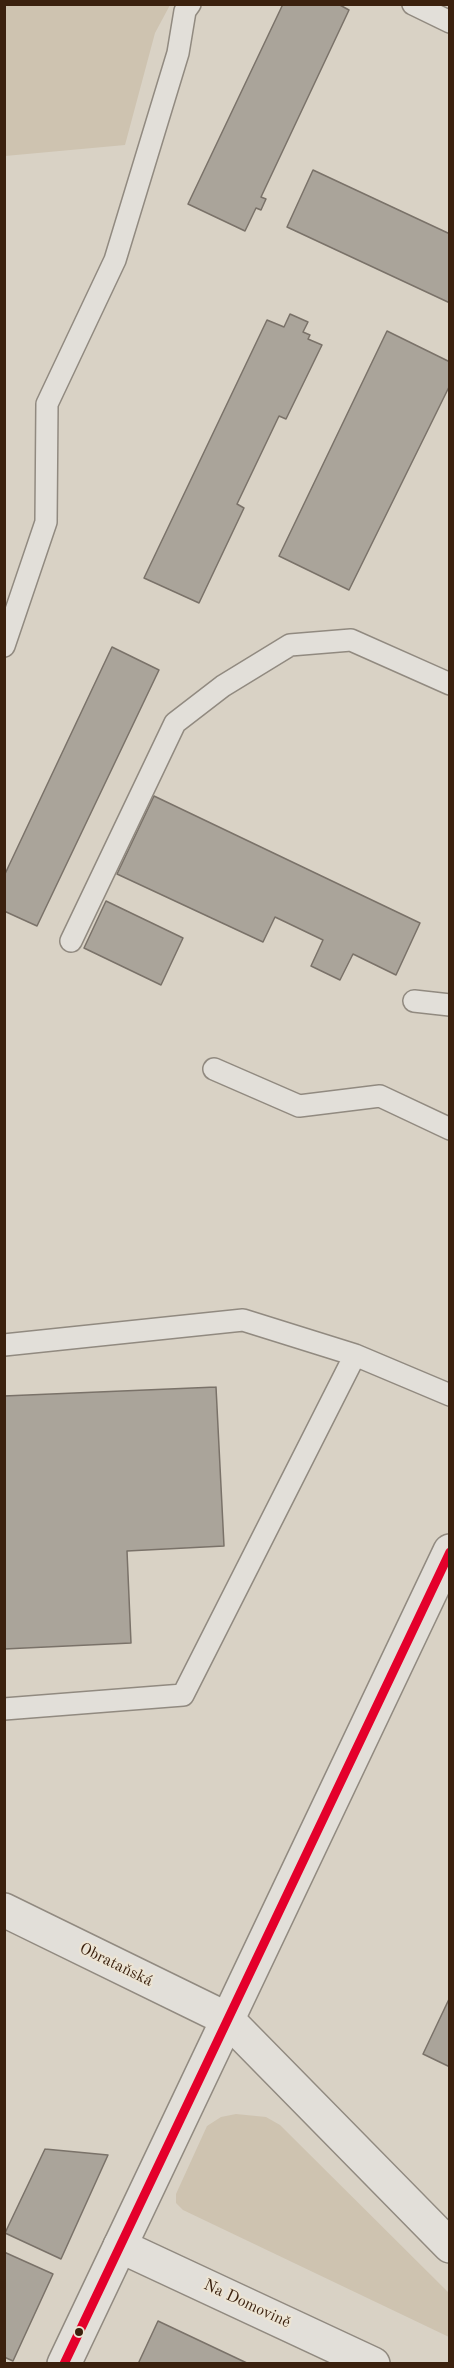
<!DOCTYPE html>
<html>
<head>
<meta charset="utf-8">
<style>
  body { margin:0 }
  #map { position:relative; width:454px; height:2368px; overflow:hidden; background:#d9d2c5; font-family:"Old Standard TT",serif }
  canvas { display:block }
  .frame { position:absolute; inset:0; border:6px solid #3b210e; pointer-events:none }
</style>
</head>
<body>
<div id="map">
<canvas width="454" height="2368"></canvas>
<div class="frame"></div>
</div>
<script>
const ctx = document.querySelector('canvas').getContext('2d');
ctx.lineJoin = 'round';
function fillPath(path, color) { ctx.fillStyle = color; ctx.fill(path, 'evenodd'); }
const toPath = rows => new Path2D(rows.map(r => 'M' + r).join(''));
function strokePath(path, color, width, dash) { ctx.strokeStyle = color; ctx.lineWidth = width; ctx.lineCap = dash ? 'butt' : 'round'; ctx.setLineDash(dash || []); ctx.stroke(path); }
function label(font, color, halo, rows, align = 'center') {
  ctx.font = font + ' "Old Standard TT",serif'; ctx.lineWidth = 4.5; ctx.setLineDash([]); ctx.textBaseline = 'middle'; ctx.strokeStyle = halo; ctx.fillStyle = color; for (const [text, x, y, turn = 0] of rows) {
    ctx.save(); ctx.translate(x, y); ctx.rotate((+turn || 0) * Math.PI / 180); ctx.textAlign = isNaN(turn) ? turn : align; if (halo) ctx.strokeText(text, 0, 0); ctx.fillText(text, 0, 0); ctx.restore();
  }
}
fillPath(toPath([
  [5,4,170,5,155,33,125,145,5,156],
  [236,2114,266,2117,280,2125,449,2293,449,2337,183,2210,176,2203,176,2194,207,2126,221,2117]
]), '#cec3b0');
const building = toPath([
  [283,4,338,4,349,10,261,197,266,199,261,210,256,208,245,231,188,204,283,4],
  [313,170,450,234,450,303,287,227,313,170],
  [290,314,308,322,303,332,310,335,308,339,322,345,286,419,279,416,237,504,244,508,199,603,144,578,267,320,284,327,290,314],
  [387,331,450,362,450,385,349,590,279,556,387,331],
  [112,647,159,670,37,926,4,911,4,876,112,647],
  [154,796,420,923,396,975,353,954,340,980,311,966,323,940,275,917,263,942,117,874,154,796],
  [106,901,183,938,161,985,84,948,106,901],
  [216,1387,224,1546,127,1551,131,1643,4,1649,4,1396,216,1387],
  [450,1997,450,2067,423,2054,450,1997],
  [45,2149,108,2155,61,2259,5,2233,45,2149],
  [4,2252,53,2274,13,2361,4,2357,4,2252],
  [158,2321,249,2364,138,2364,158,2321]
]);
fillPath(building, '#aaa49a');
strokePath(building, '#7a7269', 1.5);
const service = toPath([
  [413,4,450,22],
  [4,646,46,522,47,404,115,260,178,53,185,11,190,4],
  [71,941,175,723,223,686,290,645,351,640,450,684],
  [414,1001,450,1005],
  [214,1069,299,1106,380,1096,450,1129],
  [4,1345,243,1320,355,1355,450,1395],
  [4,1709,183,1695,355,1355]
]);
const minor = toPath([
  [4,1910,227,2019,450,2246],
  [120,2246,373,2364]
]);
const tertiary = toPath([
  [64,2364,450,1551]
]);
strokePath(service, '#918a80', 24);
strokePath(minor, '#918a80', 36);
strokePath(tertiary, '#918a80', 36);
strokePath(service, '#e2dfd9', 21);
strokePath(minor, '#e2dfd9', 33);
strokePath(tertiary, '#e2dfd9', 33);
strokePath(toPath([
  [64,2364,450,1552]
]), '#e4002b', 9);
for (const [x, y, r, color] of [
  [79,2332,5,"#3b210e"]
]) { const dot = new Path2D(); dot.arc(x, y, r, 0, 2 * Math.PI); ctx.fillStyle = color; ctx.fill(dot); strokePath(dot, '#ece4d4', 2); }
label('16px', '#3b210e', '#ece4d4', [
  ["Obrataňská",116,1965,26],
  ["Na Domovině",247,2304,25]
]);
</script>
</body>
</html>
